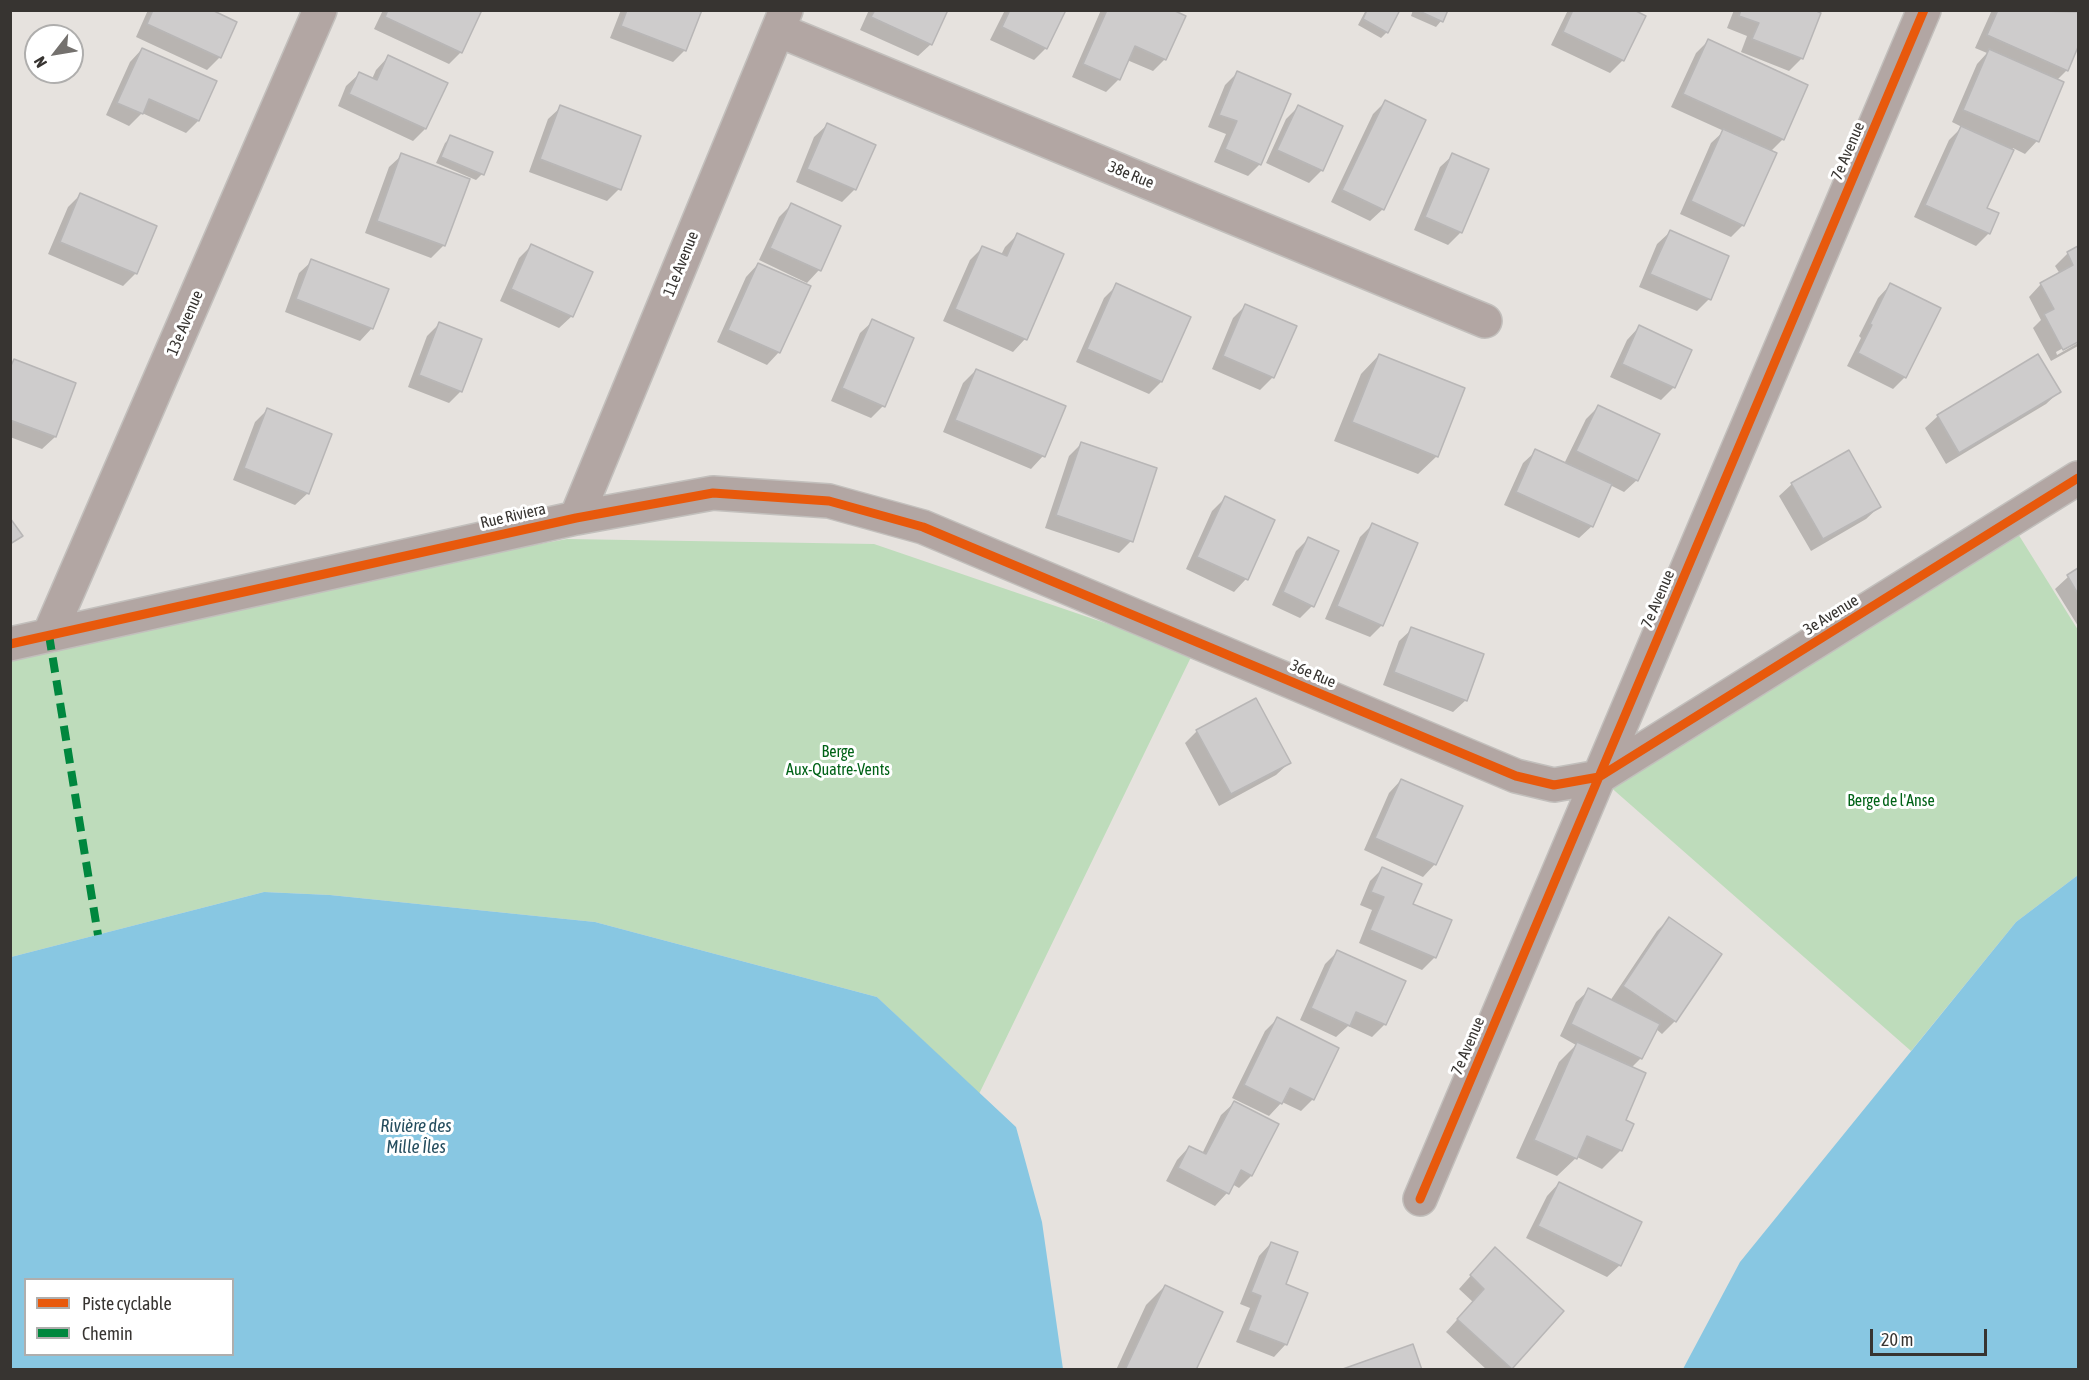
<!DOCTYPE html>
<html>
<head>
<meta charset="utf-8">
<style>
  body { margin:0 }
  #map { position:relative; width:2089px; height:1380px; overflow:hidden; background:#e6e2de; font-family:"Asap Condensed",sans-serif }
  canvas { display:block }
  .frame { position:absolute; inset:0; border:12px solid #373431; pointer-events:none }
  .legend { position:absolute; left:24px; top:1278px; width:210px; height:78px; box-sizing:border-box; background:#fff; border:2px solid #afaead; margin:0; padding:8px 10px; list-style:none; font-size:18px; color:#373431 }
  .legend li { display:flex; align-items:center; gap:12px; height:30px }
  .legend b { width:30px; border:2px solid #afaead }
  .north { position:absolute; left:24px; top:24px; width:60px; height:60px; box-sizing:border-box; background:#fff; border:2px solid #afaead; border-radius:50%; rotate:239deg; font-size:16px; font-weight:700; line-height:24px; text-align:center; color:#373431 }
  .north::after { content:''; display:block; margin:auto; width:21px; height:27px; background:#74716e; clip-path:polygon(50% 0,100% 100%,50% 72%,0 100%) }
  .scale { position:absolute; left:1870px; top:1329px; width:117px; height:27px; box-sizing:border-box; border:3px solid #373431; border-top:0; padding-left:8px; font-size:18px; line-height:21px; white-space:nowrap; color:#373431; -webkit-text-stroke:4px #fff; paint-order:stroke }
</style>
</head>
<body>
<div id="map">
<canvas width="2089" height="1380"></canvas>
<div class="frame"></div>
<ul class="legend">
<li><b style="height:8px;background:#e8590c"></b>Piste cyclable</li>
<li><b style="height:8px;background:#00873e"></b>Chemin</li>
</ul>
<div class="north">N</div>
<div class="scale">20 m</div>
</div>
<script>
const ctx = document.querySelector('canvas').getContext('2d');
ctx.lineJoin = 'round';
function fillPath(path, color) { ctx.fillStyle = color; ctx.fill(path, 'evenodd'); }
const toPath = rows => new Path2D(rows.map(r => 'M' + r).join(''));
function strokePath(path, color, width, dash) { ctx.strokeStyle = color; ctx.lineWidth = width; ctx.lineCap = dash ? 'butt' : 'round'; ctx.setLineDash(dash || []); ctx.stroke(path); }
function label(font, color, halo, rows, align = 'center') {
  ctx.font = font + ' "Asap Condensed",sans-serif'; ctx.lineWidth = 6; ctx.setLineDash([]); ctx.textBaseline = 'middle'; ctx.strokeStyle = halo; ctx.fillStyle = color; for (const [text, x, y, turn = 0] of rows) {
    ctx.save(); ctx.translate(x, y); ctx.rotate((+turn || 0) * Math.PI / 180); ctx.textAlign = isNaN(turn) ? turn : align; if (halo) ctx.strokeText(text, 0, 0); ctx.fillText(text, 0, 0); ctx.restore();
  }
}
fillPath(toPath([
  [2010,521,2078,630,2078,875,2016,922,1911,1051,1599,777],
  [567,539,874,544,1193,653,979,1094,877,997,595,922,330,895,264,892,11,957,11,646,49,635]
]), '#bedcbb');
fillPath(toPath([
  [2078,875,2078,1369,1683,1369,1740,1262,2016,922],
  [264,892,330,895,595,922,877,997,1016,1127,1042,1222,1063,1369,11,1369,11,957],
  [26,1280,232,1280,232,1354,26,1354]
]), '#88c7e2');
fillPath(toPath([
  [148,10,208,10,220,57,207,70,136,37],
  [383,10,481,10,461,52,449,64,374,29],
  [621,10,700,10,685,50,673,62,610,38],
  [869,10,946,10,931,44,918,56,860,30],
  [1005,10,1064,10,1046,48,1034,60,990,40],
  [1101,10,1170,10,1165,59,1153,71,1127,60,1118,80,1106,92,1072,77],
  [1366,10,1398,10,1387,32,1381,38,1358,25],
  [1413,10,1446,10,1441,21,1436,27,1411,16],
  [1568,10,1631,10,1644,17,1622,61,1610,73,1551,45],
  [1734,10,1810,10,1802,58,1789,71,1741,52,1747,36,1727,28],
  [1992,10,2072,10,2078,13,2078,43,2066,71,2057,80,2037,141,2025,154,2013,148,1985,209,1989,233,1976,246,1914,217,1949,140,1962,127,1952,122,1977,64,1987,53,1975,48],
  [1708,41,1783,139,1770,152,1743,225,1731,237,1680,214,1711,143,1724,131,1671,107,1696,53],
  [142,49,215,82,198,121,186,133,142,113,129,126,106,115,130,62],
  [388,57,425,129,413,141,338,106,346,86,359,74,372,79,376,70],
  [1237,73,1260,164,1248,176,1214,162,1226,134,1208,127,1225,85],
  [1385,102,1383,209,1370,221,1331,202,1373,114],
  [561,107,619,189,607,201,529,172,548,119],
  [1298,107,1322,170,1309,183,1266,163,1286,119],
  [827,125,855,189,842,202,796,182,814,137],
  [451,137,491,153,482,174,476,180,436,163,445,143],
  [402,155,444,245,431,258,365,233,389,167],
  [1453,155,1461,232,1448,245,1414,230,1440,167],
  [80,195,136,273,123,286,48,254,68,207],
  [791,205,839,227,819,270,807,283,759,260,779,217],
  [1670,232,1709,299,1697,311,1639,287,1657,244],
  [1017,235,1025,339,1013,352,943,321,970,260,982,248,1001,255,1005,247],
  [531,246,572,316,559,328,500,301,519,258],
  [2078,248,2078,340,2056,352,2057,355,2078,343,2078,346,2051,361,2033,328,2041,320,2029,297,2041,284,2060,274,2055,266,2068,253],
  [312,261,372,328,360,341,285,312,299,273],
  [758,264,779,352,767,365,717,342,746,277],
  [1117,285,1189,318,1161,382,1149,394,1076,362,1104,298],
  [1890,285,1905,377,1893,389,1847,366,1861,338,1859,336,1878,298],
  [1246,305,1295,326,1272,378,1260,390,1212,369,1233,318],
  [873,321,883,406,871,418,831,401,860,333],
  [439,324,461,391,449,403,408,387,427,336],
  [1639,327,1674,387,1661,400,1610,377,1627,340],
  [1379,355,1437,456,1418,474,1334,441,1361,374],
  [14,361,74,384,55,437,42,449,10,437,10,365],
  [976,370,1064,407,1043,456,1031,469,943,432,963,383],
  [2059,392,2046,404,1946,464,1925,428,1938,416],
  [1599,406,1637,480,1624,492,1610,485,1592,526,1579,538,1504,505,1523,463,1536,451,1564,464,1586,419],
  [267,410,308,493,295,505,233,480,255,422],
  [1081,444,1131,541,1119,553,1045,528,1069,456],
  [1792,484,1879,507,1866,519,1811,551,1779,496],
  [1225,498,1273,521,1246,579,1234,592,1186,569,1212,511],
  [1372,525,1382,625,1370,637,1325,619,1360,537],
  [1308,539,1312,606,1300,618,1272,605,1296,551],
  [2078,570,2078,626,2055,589,2068,577],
  [1412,629,1466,700,1453,712,1383,685,1399,641],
  [1197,731,1289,763,1276,775,1219,806,1185,743],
  [1401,780,1435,864,1423,877,1364,850,1389,793],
  [1382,869,1411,904,1435,957,1422,970,1359,943,1372,910,1360,905,1370,881],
  [1669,919,1720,954,1675,1021,1662,1034,1656,1029,1641,1058,1631,1068,1621,1150,1602,1169,1577,1157,1557,1176,1516,1158,1559,1062,1576,1045,1560,1036,1576,1002,1589,990,1610,1001,1657,931],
  [1337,952,1385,1024,1372,1037,1348,1026,1336,1037,1300,1020,1325,964],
  [1277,1019,1313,1099,1301,1111,1282,1102,1269,1116,1232,1098,1265,1031],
  [1234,1103,1276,1125,1251,1176,1239,1188,1232,1184,1227,1193,1215,1206,1166,1181,1177,1160,1189,1147,1202,1154,1221,1115],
  [1559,1183,1620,1265,1607,1277,1526,1238,1547,1196],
  [1271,1243,1284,1285,1286,1344,1274,1357,1236,1342,1250,1308,1240,1304,1259,1256],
  [1483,1262,1562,1311,1509,1370,1487,1370,1446,1332,1473,1302,1459,1289],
  [1165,1286,1194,1370,1116,1370,1146,1305]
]), '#0003');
const building = toPath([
  [153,10,212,10,237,22,221,58,147,24,153,10],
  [388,10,482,10,462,53,385,17,388,10],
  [627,10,702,10,686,51,621,26,627,10],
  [875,10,948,10,932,45,871,17,875,10],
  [1010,10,1066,10,1047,49,1002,27,1010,10],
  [1107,10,1173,10,1186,16,1166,60,1135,46,1120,80,1083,64,1107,10],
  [1367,10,1400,10,1388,33,1363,19,1367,10],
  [1417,10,1448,10,1443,22,1417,10],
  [1573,10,1634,10,1646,16,1624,61,1563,32,1573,10],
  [1741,10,1814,10,1821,13,1803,59,1752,39,1759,23,1739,16,1741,10],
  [1998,10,2078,12,2078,47,2068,71,1987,35,1998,10],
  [1708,39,1808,85,1784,140,1683,94,1708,39],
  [142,48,217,81,199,121,149,99,143,114,117,103,142,48],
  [1989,49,2064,82,2039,142,1963,110,1989,49],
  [388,55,448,83,426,129,349,94,359,72,377,80,388,55],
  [1237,71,1291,94,1261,165,1225,149,1237,121,1219,115,1237,71],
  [1385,100,1426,120,1384,210,1342,190,1385,100],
  [560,105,641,136,621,190,540,159,560,105],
  [1298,105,1343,126,1323,171,1277,150,1298,105],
  [827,123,876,145,856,190,807,169,827,123],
  [1961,126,2014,150,1987,208,1999,213,1990,234,1925,205,1961,126],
  [1723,129,1777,153,1744,226,1691,201,1723,129],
  [450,135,493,152,484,175,441,157,450,135],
  [401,153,470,179,445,246,377,221,401,153],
  [1452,153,1489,169,1462,233,1425,217,1452,153],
  [80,193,157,226,137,274,60,242,80,193],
  [791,203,841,226,821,271,770,248,791,203],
  [1670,230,1729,256,1711,300,1650,274,1670,230],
  [1017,233,1064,254,1027,340,955,309,982,246,1007,256,1017,233],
  [531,244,593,272,573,317,511,289,531,244],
  [2078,246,2078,342,2063,350,2044,314,2054,309,2040,283,2073,265,2067,252,2078,246],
  [311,259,389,289,373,329,296,299,311,259],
  [758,263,811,286,780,353,728,330,758,263],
  [1116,283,1191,317,1162,382,1087,349,1116,283],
  [1890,283,1941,308,1906,378,1858,353,1872,325,1870,324,1890,283],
  [1245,304,1297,326,1274,378,1223,356,1245,304],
  [872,319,914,338,885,407,842,388,872,319],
  [439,322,482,339,462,392,419,375,439,322],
  [1639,325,1692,350,1675,388,1622,364,1639,325],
  [1379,354,1465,388,1438,457,1352,422,1379,354],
  [2038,354,2061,392,1959,453,1937,415,2038,354],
  [14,359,76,383,56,437,10,420,10,368,14,359],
  [976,369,1066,406,1045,457,955,420,976,369],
  [1598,405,1660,434,1638,481,1576,451,1598,405],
  [267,408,332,434,309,494,244,468,267,408],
  [1081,442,1157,468,1133,542,1056,515,1081,442],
  [1535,449,1612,484,1593,527,1516,492,1535,449],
  [1849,450,1881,507,1823,539,1791,483,1849,450],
  [1225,496,1275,520,1248,580,1197,557,1225,496],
  [10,518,23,536,10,544,10,518],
  [1372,523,1418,543,1383,626,1337,606,1372,523],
  [1308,537,1339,551,1314,607,1283,592,1308,537],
  [2078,568,2078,594,2067,575,2078,568],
  [1411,627,1484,654,1467,701,1394,672,1411,627],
  [1256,698,1291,763,1231,794,1196,730,1256,698],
  [1401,779,1463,806,1436,865,1375,838,1401,779],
  [1382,867,1422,884,1413,904,1452,920,1436,958,1370,930,1384,897,1371,892,1382,867],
  [1669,917,1722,954,1676,1022,1623,986,1669,917],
  [1337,950,1406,981,1386,1025,1356,1012,1350,1026,1311,1008,1337,950],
  [1588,988,1660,1024,1642,1059,1571,1024,1588,988],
  [1277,1017,1339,1048,1314,1100,1290,1088,1282,1104,1244,1085,1277,1017],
  [1577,1042,1646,1073,1626,1120,1634,1124,1622,1151,1587,1136,1577,1159,1534,1140,1577,1042],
  [1234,1101,1279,1124,1252,1176,1241,1170,1229,1194,1178,1168,1189,1146,1206,1154,1234,1101],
  [1559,1182,1642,1222,1621,1266,1538,1226,1559,1182],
  [1271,1242,1298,1252,1286,1284,1308,1293,1287,1345,1248,1330,1261,1296,1251,1292,1271,1242],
  [1495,1247,1564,1311,1512,1369,1457,1319,1484,1289,1470,1275,1495,1247],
  [1165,1285,1223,1312,1196,1370,1125,1370,1165,1285],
  [1413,1344,1422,1370,1340,1370,1413,1344]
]);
fillPath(building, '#cecccc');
strokePath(building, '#b8b6b6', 1.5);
const minor = toPath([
  [778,30,1485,321],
  [576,518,786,10],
  [49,635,320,10],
  [10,644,576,518,713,493,829,501,923,527,1516,776,1554,785,1599,777,2078,478],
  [1420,1199,1924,10]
]);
strokePath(minor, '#c2bfbc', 36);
strokePath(minor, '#b2a6a3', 33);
strokePath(toPath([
  [49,635,98,935]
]), '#00873e', 8, [15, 8]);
strokePath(toPath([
  [10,644,576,518,713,493,829,501,923,527,1516,776,1554,785,1599,777,2078,478],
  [1420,1199,1924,10]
]), '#e8590c', 9);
label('16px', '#373431', '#fff', [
  ["7e Avenue",1848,151,-67],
  ["38e Rue",1131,175,22],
  ["11e Avenue",681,264,-68],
  ["13e Avenue",185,323,-67],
  ["Rue Riviera",513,516,-13],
  ["7e Avenue",1658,599,-67],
  ["3e Avenue",1831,615,-32],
  ["36e Rue",1313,674,23],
  ["7e Avenue",1468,1046,-67]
]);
label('16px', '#016217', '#fff', [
  ["Berge",838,752],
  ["Aux-Quatre-Vents",838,770],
  ["Berge de l'Anse",1891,801]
]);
label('italic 18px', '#254d5e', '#fff', [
  ["Rivière des",416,1126],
  ["Mille Îles",416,1147]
]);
</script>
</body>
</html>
